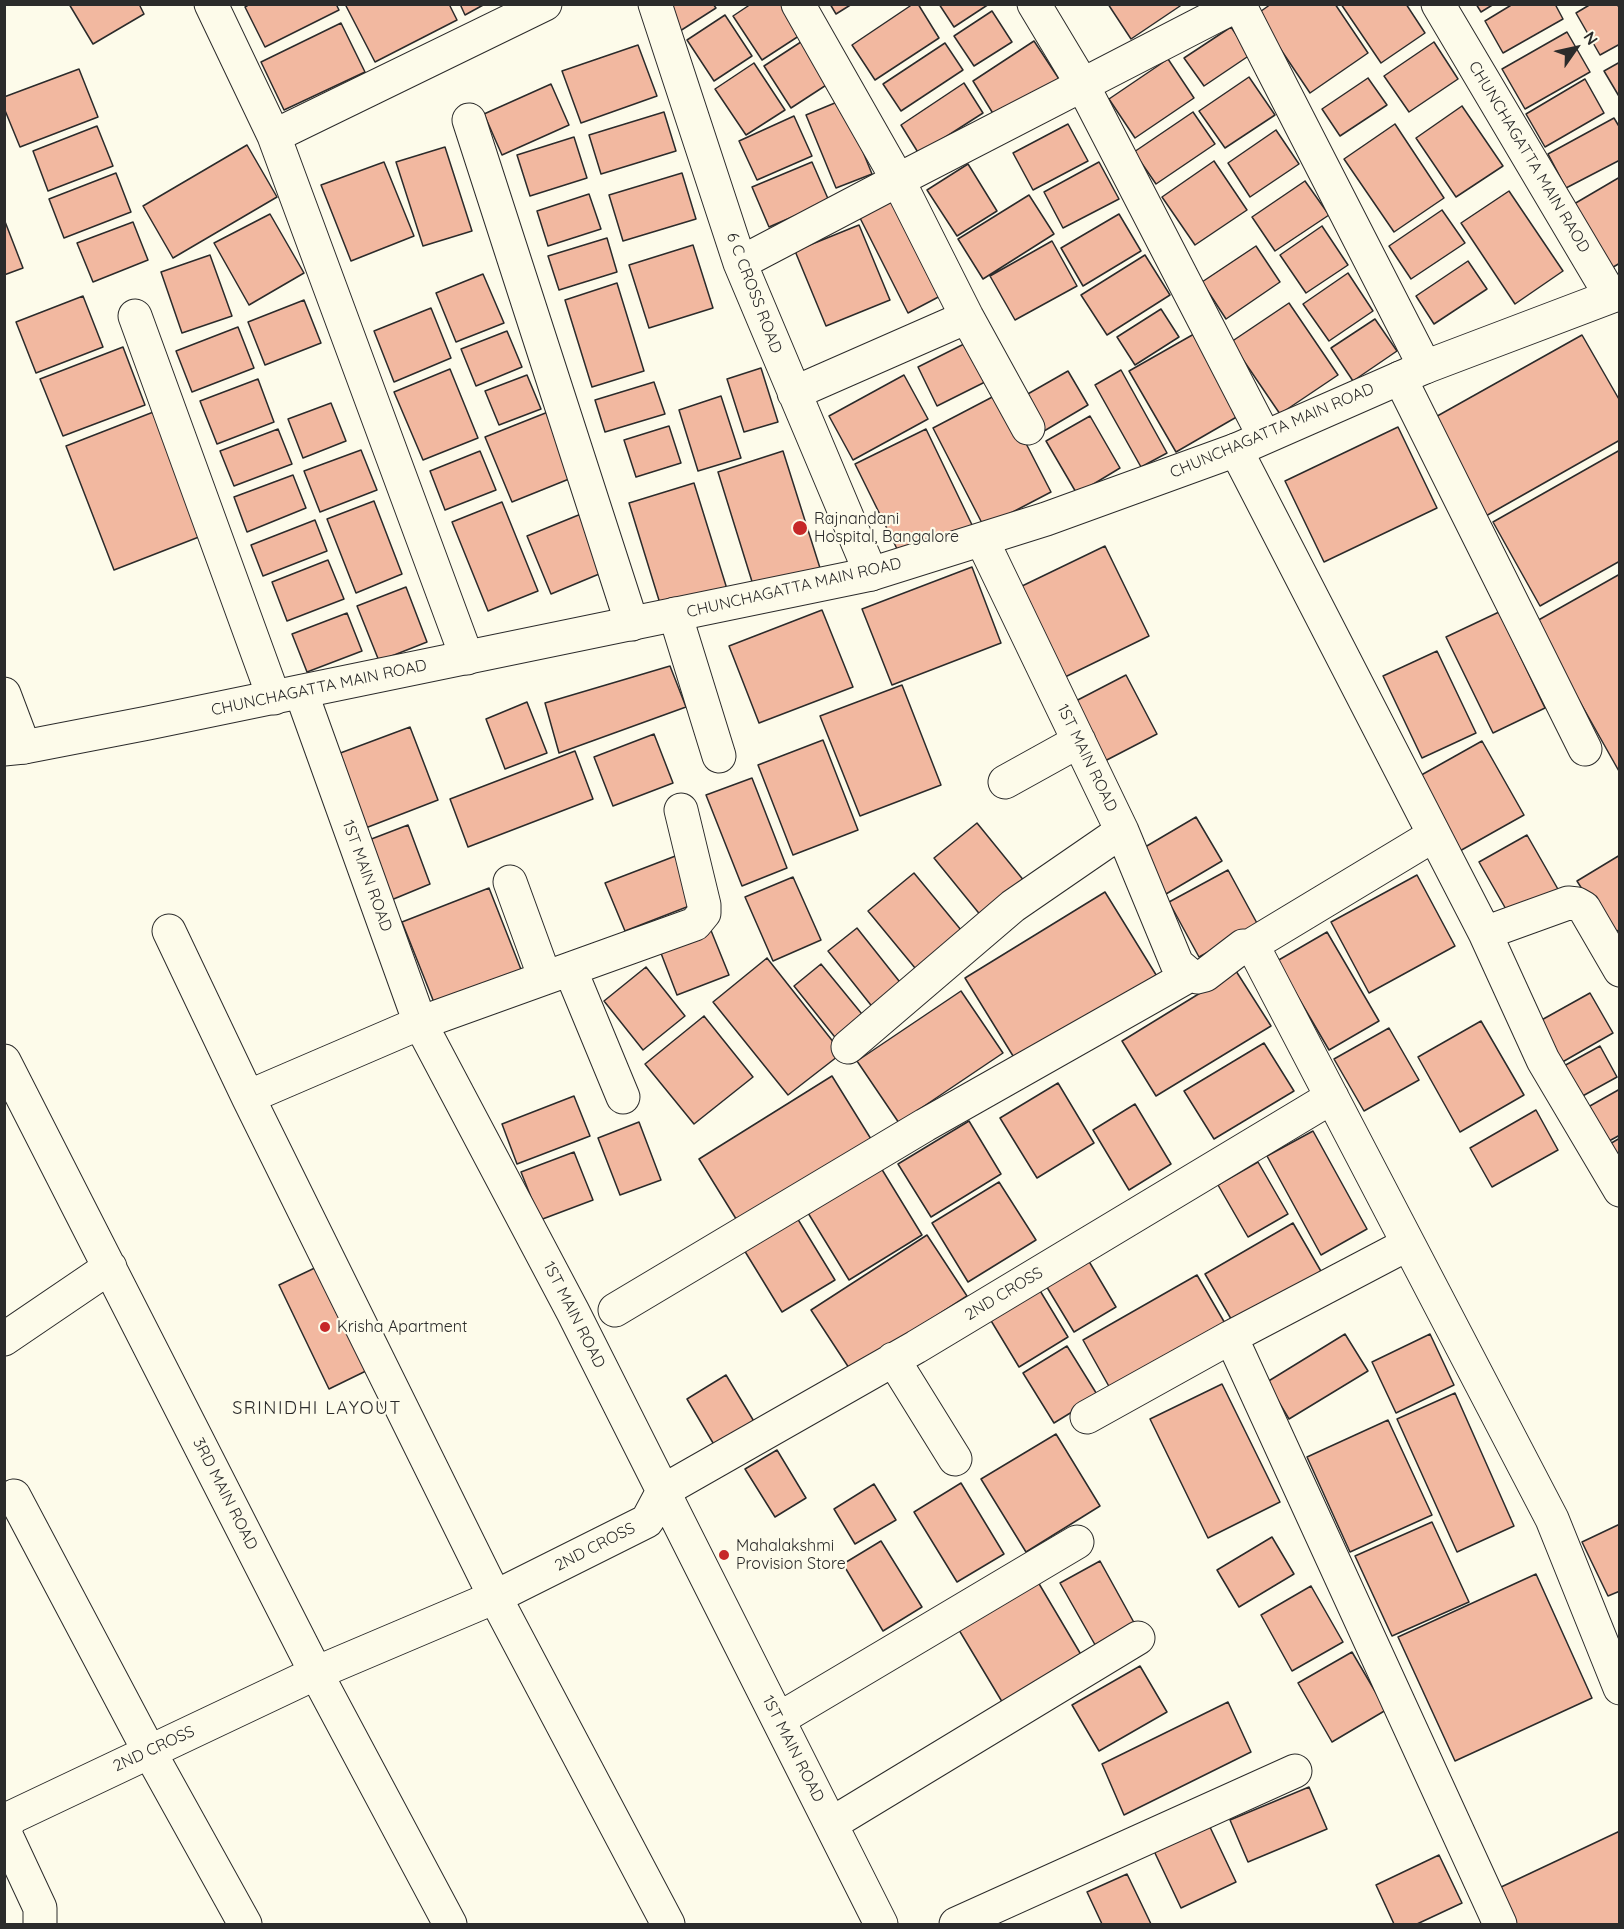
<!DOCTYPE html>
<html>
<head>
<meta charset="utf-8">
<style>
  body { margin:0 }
  #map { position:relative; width:1624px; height:1929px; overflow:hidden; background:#fdfbea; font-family:Quicksand,sans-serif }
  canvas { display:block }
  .frame { position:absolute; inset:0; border:6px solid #2b2b2b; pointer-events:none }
  .north { position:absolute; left:1546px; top:18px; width:60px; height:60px; -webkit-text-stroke:4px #fdfbea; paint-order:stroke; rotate:56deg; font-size:16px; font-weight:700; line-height:24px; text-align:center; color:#2b2b2b }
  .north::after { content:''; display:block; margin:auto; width:21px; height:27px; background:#2b2b2b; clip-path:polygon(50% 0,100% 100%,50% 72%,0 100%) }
</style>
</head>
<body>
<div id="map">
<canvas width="1624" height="1929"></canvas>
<div class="frame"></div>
<div class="north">N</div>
</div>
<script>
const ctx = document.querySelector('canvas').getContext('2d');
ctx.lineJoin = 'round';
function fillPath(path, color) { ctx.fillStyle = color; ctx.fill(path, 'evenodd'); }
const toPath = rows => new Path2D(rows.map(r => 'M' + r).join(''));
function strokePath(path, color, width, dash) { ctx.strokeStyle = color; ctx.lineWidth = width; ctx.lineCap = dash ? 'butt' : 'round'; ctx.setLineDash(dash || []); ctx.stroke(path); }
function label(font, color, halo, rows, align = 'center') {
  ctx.font = font + ' Quicksand,sans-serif'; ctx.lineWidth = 4.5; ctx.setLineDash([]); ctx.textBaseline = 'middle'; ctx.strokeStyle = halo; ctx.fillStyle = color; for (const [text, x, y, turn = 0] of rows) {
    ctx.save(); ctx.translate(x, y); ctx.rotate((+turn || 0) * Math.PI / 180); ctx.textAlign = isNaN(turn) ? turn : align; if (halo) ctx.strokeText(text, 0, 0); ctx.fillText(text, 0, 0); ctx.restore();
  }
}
const building = toPath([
  [69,4,139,4,144,14,93,44,69,4],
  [250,4,336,4,339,10,265,47,245,7,250,4],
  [345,4,449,4,457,20,375,62,345,4],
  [460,4,485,4,465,15,460,4],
  [663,4,713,4,716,8,680,31,663,4],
  [751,4,787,4,805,32,762,60,733,16,751,4],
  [830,4,852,4,836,14,830,4],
  [913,4,918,4,939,38,875,80,852,45,913,4],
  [939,4,989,4,954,27,939,4],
  [1108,4,1183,4,1131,39,1108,4],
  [1271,4,1335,4,1368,53,1310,93,1257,14,1271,4],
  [1341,4,1406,4,1425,33,1381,63,1341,4],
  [1476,4,1494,4,1481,12,1476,4],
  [1513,4,1555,4,1563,19,1503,53,1485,21,1513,4],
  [1591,4,1617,4,1620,9,1620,44,1600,55,1576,13,1591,4],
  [992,11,1012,42,974,66,954,36,992,11],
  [725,15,752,56,714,81,687,40,725,15],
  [341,23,365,72,284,110,261,62,341,23],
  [1231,27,1250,55,1204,86,1184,58,1231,27],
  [1567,32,1590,72,1525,109,1502,69,1567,32],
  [807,38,834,80,791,108,764,66,807,38],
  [1034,41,1059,79,997,120,973,81,1034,41],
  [1434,42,1458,79,1409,112,1384,76,1434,42],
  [945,43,963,70,901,111,883,84,945,43],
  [638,45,657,96,581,123,562,71,638,45],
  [1168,59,1194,98,1135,138,1109,99,1168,59],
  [1620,62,1620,98,1604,71,1620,62],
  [754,63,785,110,746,135,715,89,754,63],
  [79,69,98,117,20,147,4,108,4,97,79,69],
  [1249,77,1275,115,1225,148,1199,111,1249,77],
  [1368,78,1387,105,1340,136,1322,109,1368,78],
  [1585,79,1604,113,1545,147,1526,114,1585,79],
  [964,83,983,113,919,154,901,125,964,83],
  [551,84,569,125,502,155,484,114,551,84],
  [842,100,872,174,836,188,806,115,842,100],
  [1462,106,1503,166,1456,197,1416,138,1462,106],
  [664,112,676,151,601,174,589,135,664,112],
  [1193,112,1215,144,1156,184,1134,152,1193,112],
  [794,116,812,156,757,180,739,141,794,116],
  [1614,118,1620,128,1620,160,1566,188,1548,154,1614,118],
  [1068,124,1088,161,1033,190,1013,153,1068,124],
  [1395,124,1444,198,1394,232,1344,159,1395,124],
  [97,126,113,166,48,191,33,151,97,126],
  [1276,130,1299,164,1250,197,1228,163,1276,130],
  [574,137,587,178,530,196,517,155,574,137],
  [247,145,277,197,173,258,143,206,247,145],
  [445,147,472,231,423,246,396,162,445,147],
  [1214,161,1247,210,1195,245,1162,197,1214,161],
  [384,162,414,236,351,261,321,185,384,162],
  [812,162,829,201,769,227,752,187,812,162],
  [1099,162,1119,199,1063,228,1044,192,1099,162],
  [968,164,997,211,957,236,927,190,968,164],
  [116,173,131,212,64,238,49,199,116,173],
  [682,173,696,219,623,241,609,195,682,173],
  [1620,177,1620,263,1610,269,1574,204,1620,177],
  [1305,181,1329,215,1275,251,1252,217,1305,181],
  [1509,191,1563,271,1515,304,1461,223,1509,191],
  [589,194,601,229,548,246,537,211,589,194],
  [1029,195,1054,234,983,279,958,239,1029,195],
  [897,198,946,293,908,313,859,216,897,198],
  [1442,210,1465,243,1411,279,1389,246,1442,210],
  [270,214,304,273,249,305,214,243,270,214],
  [1119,214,1141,251,1083,286,1061,248,1119,214],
  [4,219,23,268,4,275,4,219],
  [133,222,148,260,93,282,77,243,133,222],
  [859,225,890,300,826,326,795,251,859,225],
  [1322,226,1348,265,1306,293,1280,255,1322,226],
  [607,238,617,272,559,290,548,256,607,238],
  [1052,241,1077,286,1015,320,990,276,1052,241],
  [693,245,713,308,649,328,629,265,693,245],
  [1256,246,1280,282,1226,319,1202,282,1256,246],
  [210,255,232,316,182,333,161,272,210,255],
  [1145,255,1170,295,1107,335,1081,295,1145,255],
  [1468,261,1487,289,1434,324,1416,296,1468,261],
  [1348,273,1373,311,1329,341,1303,304,1348,273],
  [483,274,504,323,456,342,436,293,483,274],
  [617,283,644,371,592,387,565,300,617,283],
  [83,296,103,347,36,373,16,322,83,296],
  [304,300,321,343,265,365,248,322,304,300],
  [1289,303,1338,375,1280,414,1231,342,1289,303],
  [431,308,451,358,394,382,374,331,431,308],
  [1161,309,1179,337,1135,365,1117,337,1161,309],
  [1375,319,1397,351,1353,381,1331,348,1375,319],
  [238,327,254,368,192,392,176,351,238,327],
  [507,331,522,367,476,386,461,349,507,331],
  [1194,334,1240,415,1176,452,1129,371,1194,334],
  [1582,335,1620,401,1620,440,1477,521,1423,424,1582,335],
  [976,338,995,377,937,406,918,367,976,338],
  [123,347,145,405,63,436,40,379,123,347],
  [761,368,778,422,744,432,727,379,761,368],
  [450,369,478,438,423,460,394,392,450,369],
  [1121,370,1167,453,1141,467,1095,385,1121,370],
  [1068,371,1088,405,1039,434,1019,399,1068,371],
  [527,375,541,409,499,425,485,391,527,375],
  [904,375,928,419,853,460,829,416,904,375],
  [258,379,274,422,217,444,200,401,258,379],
  [654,382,665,414,605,432,595,400,654,382],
  [1000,393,1051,492,984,527,933,428,1000,393],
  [721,396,741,458,698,471,679,410,721,396],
  [331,403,346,441,303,458,288,419,331,403],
  [156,411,204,535,114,570,66,446,156,411],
  [548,412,574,477,512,502,485,437,548,412],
  [1090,416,1120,468,1077,494,1046,441,1090,416],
  [669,426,681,463,636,477,624,440,669,426],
  [1398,427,1437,508,1324,562,1285,481,1398,427],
  [278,429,292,464,234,486,220,451,278,429],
  [926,429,974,529,904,563,855,464,926,429],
  [361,450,377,490,320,512,304,471,361,450],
  [1620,450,1620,561,1540,606,1493,522,1620,450],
  [480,451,496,490,445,510,430,471,480,451],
  [783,451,820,568,754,588,718,472,783,451],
  [293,475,306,508,247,532,234,497,293,475],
  [694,483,727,589,662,610,629,503,694,483],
  [374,501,402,574,356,593,327,519,374,501],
  [502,502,538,591,488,611,452,522,502,502],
  [581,514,604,572,551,594,527,536,581,514],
  [315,520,327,551,263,576,251,545,315,520],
  [1105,546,1149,636,1063,678,1020,587,1105,546],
  [328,560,344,599,287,621,272,582,328,560],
  [972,567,1001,643,892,685,862,609,972,567],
  [1620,574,1620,773,1535,622,1620,574],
  [406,587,427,642,379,661,357,606,406,587],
  [822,610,853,687,759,723,729,646,822,610],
  [1499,612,1545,708,1493,733,1446,637,1499,612],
  [347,613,362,651,307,672,292,634,347,613],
  [1437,651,1476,733,1422,758,1383,676,1437,651],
  [670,666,686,707,559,753,545,703,670,666],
  [1126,675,1157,734,1101,763,1070,704,1126,675],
  [902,685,941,785,860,816,820,716,902,685],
  [527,702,547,753,505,769,486,719,527,702],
  [410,727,438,800,363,829,335,755,410,727],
  [654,734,673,783,613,806,594,757,654,734],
  [823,740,858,830,793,855,758,765,823,740],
  [1482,741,1524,815,1458,852,1416,778,1482,741],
  [575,751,593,799,468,847,450,799,575,751],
  [752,778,787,868,742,886,706,795,752,778],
  [1196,817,1222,861,1166,894,1140,850,1196,817],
  [977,823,1025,882,982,917,934,858,977,823],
  [408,825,430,884,384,903,361,843,408,825],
  [1527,835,1559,891,1511,918,1479,862,1527,835],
  [678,855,697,903,625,931,605,883,678,855],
  [1620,855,1620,929,1611,935,1577,881,1620,855],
  [1228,870,1258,925,1199,957,1169,902,1228,870],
  [914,873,966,936,920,974,868,911,914,873],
  [1417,875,1455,946,1369,993,1331,922,1417,875],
  [793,877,821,940,773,961,745,897,793,877],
  [489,888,522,972,435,1005,402,922,489,888],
  [1105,892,1158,978,1018,1064,965,978,1105,892],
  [710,928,729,975,677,995,659,948,710,928],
  [857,928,903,986,874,1009,828,951,857,928],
  [1327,932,1379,1021,1329,1050,1277,961,1327,932],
  [767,958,842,1053,788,1095,713,1002,767,958],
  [821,964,866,1019,838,1041,794,986,821,964],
  [646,967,685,1016,643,1050,604,1001,646,967],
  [1236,971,1271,1026,1156,1096,1122,1041,1236,971],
  [961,991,1003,1053,899,1123,857,1061,961,991],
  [1590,993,1613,1033,1552,1068,1529,1027,1590,993],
  [704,1016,753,1077,694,1124,645,1064,704,1016],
  [1481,1021,1524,1095,1460,1132,1418,1057,1481,1021],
  [1389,1028,1419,1080,1364,1111,1334,1059,1389,1028],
  [1264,1043,1294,1091,1214,1139,1184,1091,1264,1043],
  [1600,1046,1617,1077,1579,1098,1562,1067,1600,1046],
  [832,1076,871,1139,738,1222,699,1159,832,1076],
  [1058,1083,1094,1143,1037,1178,1000,1118,1058,1083],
  [1620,1089,1620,1135,1600,1146,1581,1111,1620,1089],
  [574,1096,590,1136,517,1164,502,1124,574,1096],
  [1135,1104,1171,1164,1129,1190,1093,1130,1135,1104],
  [1536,1110,1558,1150,1492,1187,1470,1148,1536,1110],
  [969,1121,1001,1174,931,1217,898,1164,969,1121],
  [639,1122,661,1180,620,1195,598,1138,639,1122],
  [1313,1131,1367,1229,1321,1255,1267,1156,1313,1131],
  [1620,1138,1620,1164,1608,1145,1620,1138],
  [574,1152,593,1200,540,1220,521,1172,574,1152],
  [1258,1162,1288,1214,1248,1237,1218,1185,1258,1162],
  [878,1163,922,1235,849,1280,805,1208,878,1163],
  [999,1182,1036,1240,968,1282,932,1223,999,1182],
  [791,1208,835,1280,782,1312,738,1240,791,1208],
  [1293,1223,1322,1273,1234,1324,1205,1274,1293,1223],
  [927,1235,967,1296,851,1371,811,1310,927,1235],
  [1087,1258,1116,1307,1074,1332,1045,1284,1087,1258],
  [321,1265,370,1369,329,1389,279,1285,321,1265],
  [1197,1275,1226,1325,1111,1390,1083,1340,1197,1275],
  [1039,1289,1068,1337,1019,1367,990,1319,1039,1289],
  [1345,1334,1368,1371,1289,1419,1267,1382,1345,1334],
  [1430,1334,1454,1385,1396,1413,1372,1362,1430,1334],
  [1067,1346,1098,1396,1054,1423,1023,1373,1067,1346],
  [726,1375,758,1428,719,1453,687,1399,726,1375],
  [1222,1384,1280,1502,1208,1538,1150,1419,1222,1384],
  [1455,1393,1514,1526,1457,1552,1397,1419,1455,1393],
  [1388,1420,1432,1515,1350,1552,1307,1457,1388,1420],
  [1056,1434,1100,1506,1026,1552,981,1479,1056,1434],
  [777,1450,806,1498,775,1517,745,1469,777,1450],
  [961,1483,1004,1554,957,1582,914,1512,961,1483],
  [874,1484,896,1520,855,1544,834,1509,874,1484],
  [1432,1522,1469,1602,1392,1636,1355,1556,1432,1522],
  [1620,1524,1620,1591,1608,1596,1582,1542,1620,1524],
  [1272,1537,1294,1574,1239,1607,1217,1570,1272,1537],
  [881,1541,922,1607,883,1631,843,1564,881,1541],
  [1100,1561,1137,1628,1098,1650,1060,1583,1100,1561],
  [1536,1574,1592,1698,1455,1761,1398,1637,1536,1574],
  [1038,1582,1083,1658,1004,1705,959,1630,1038,1582],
  [1311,1586,1343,1642,1292,1671,1261,1615,1311,1586],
  [1352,1652,1386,1710,1332,1742,1298,1683,1352,1652],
  [1140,1666,1167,1712,1099,1751,1072,1705,1140,1666],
  [1228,1702,1251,1752,1124,1815,1102,1764,1228,1702],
  [1309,1787,1327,1829,1248,1862,1230,1820,1309,1787],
  [1209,1825,1236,1882,1181,1908,1154,1851,1209,1825],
  [1620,1831,1620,1924,1516,1924,1499,1888,1620,1831],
  [1439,1855,1462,1903,1417,1924,1394,1924,1376,1885,1439,1855],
  [1127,1874,1151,1924,1102,1924,1087,1892,1127,1874]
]);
fillPath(building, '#f2b8a0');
strokePath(building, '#2b2b2b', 1.5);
const minor = toPath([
  [211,4,274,136,467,658],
  [655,4,740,263,871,574],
  [798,4,898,180,967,317,1028,428],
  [1034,4,1082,84,1264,436],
  [1239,4,1425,367],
  [1438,4,1611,296],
  [469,120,632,624],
  [274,136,545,4],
  [740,263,898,180,1239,4],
  [135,316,274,698],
  [1400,378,1585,749],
  [794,393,967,317],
  [1236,450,1485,933,1543,1060,1620,1190],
  [982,540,1122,831,1177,964,1190,975],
  [675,614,719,756],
  [301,692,420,1023,573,1312,881,1924],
  [4,694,24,747],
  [1005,782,1079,741],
  [510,882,545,978],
  [169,931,248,1097],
  [1485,933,1568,903,1577,904,1584,908,1620,970],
  [1250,946,1434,835],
  [570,969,623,1097],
  [848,1047,1013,906,1122,831],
  [4,1061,316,1673,450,1924],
  [615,1310,925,1125,1190,975,1197,977,1205,975,1243,946,1250,946,1255,950,1552,1519,1620,1688],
  [1231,1337,1500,1924],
  [4,1339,110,1267],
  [893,1359,955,1459],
  [1087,1417,1231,1337,1408,1244],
  [14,1496,149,1751,245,1924],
  [779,1719,1077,1542],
  [831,1824,1138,1638],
  [40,1924,40,1908,5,1833,6,1826,12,1817,316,1673,495,1597,647,1521,663,1491,916,1347,1332,1097],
  [668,1924,495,1597,248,1097,420,1023,695,924,704,913,704,905,681,810],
  [956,1924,1295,1771]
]);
const tertiary = toPath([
  [4,749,24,747,148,723,871,574,1046,519,1236,450,1425,367,1620,293]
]);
strokePath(minor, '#2b2b2b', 35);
strokePath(tertiary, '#2b2b2b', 35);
strokePath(minor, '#fdfbea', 33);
strokePath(tertiary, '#fdfbea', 33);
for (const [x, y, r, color] of [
  [800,528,8,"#c62828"],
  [325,1327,6,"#c62828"],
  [724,1555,6,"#c62828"]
]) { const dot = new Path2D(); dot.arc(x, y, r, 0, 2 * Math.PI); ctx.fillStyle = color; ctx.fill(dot); strokePath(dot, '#fdfbea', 2); }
label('16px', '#2b2b2b', '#fdfbea', [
  ["CHUNCHAGATTA MAIN RAOD",1529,157,59],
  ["6 C CROSS ROAD",754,293,69],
  ["CHUNCHAGATTA MAIN ROAD",1272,431,-23],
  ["CHUNCHAGATTA MAIN ROAD",794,588,-13],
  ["CHUNCHAGATTA MAIN ROAD",319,688,-12],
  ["1ST MAIN ROAD",1087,758,64],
  ["1ST MAIN ROAD",367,876,70],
  ["2ND CROSS",1004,1294,-31],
  ["1ST MAIN ROAD",574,1315,63],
  ["3RD MAIN ROAD",225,1494,63],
  ["2ND CROSS",595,1547,-27],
  ["2ND CROSS",154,1749,-25],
  ["1ST MAIN ROAD",793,1749,63]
]);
label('16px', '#2b2b2b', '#fdfbea', [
  ["Rajnandani",814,519],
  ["Hospital, Bangalore",814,537],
  ["Krisha Apartment",337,1327],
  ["Mahalakshmi",736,1546],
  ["Provision Store",736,1564]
], 'left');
ctx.letterSpacing = '1.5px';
label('18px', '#2b2b2b', '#fdfbea', [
  ["SRINIDHI LAYOUT",317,1409]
]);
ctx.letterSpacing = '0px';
</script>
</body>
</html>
